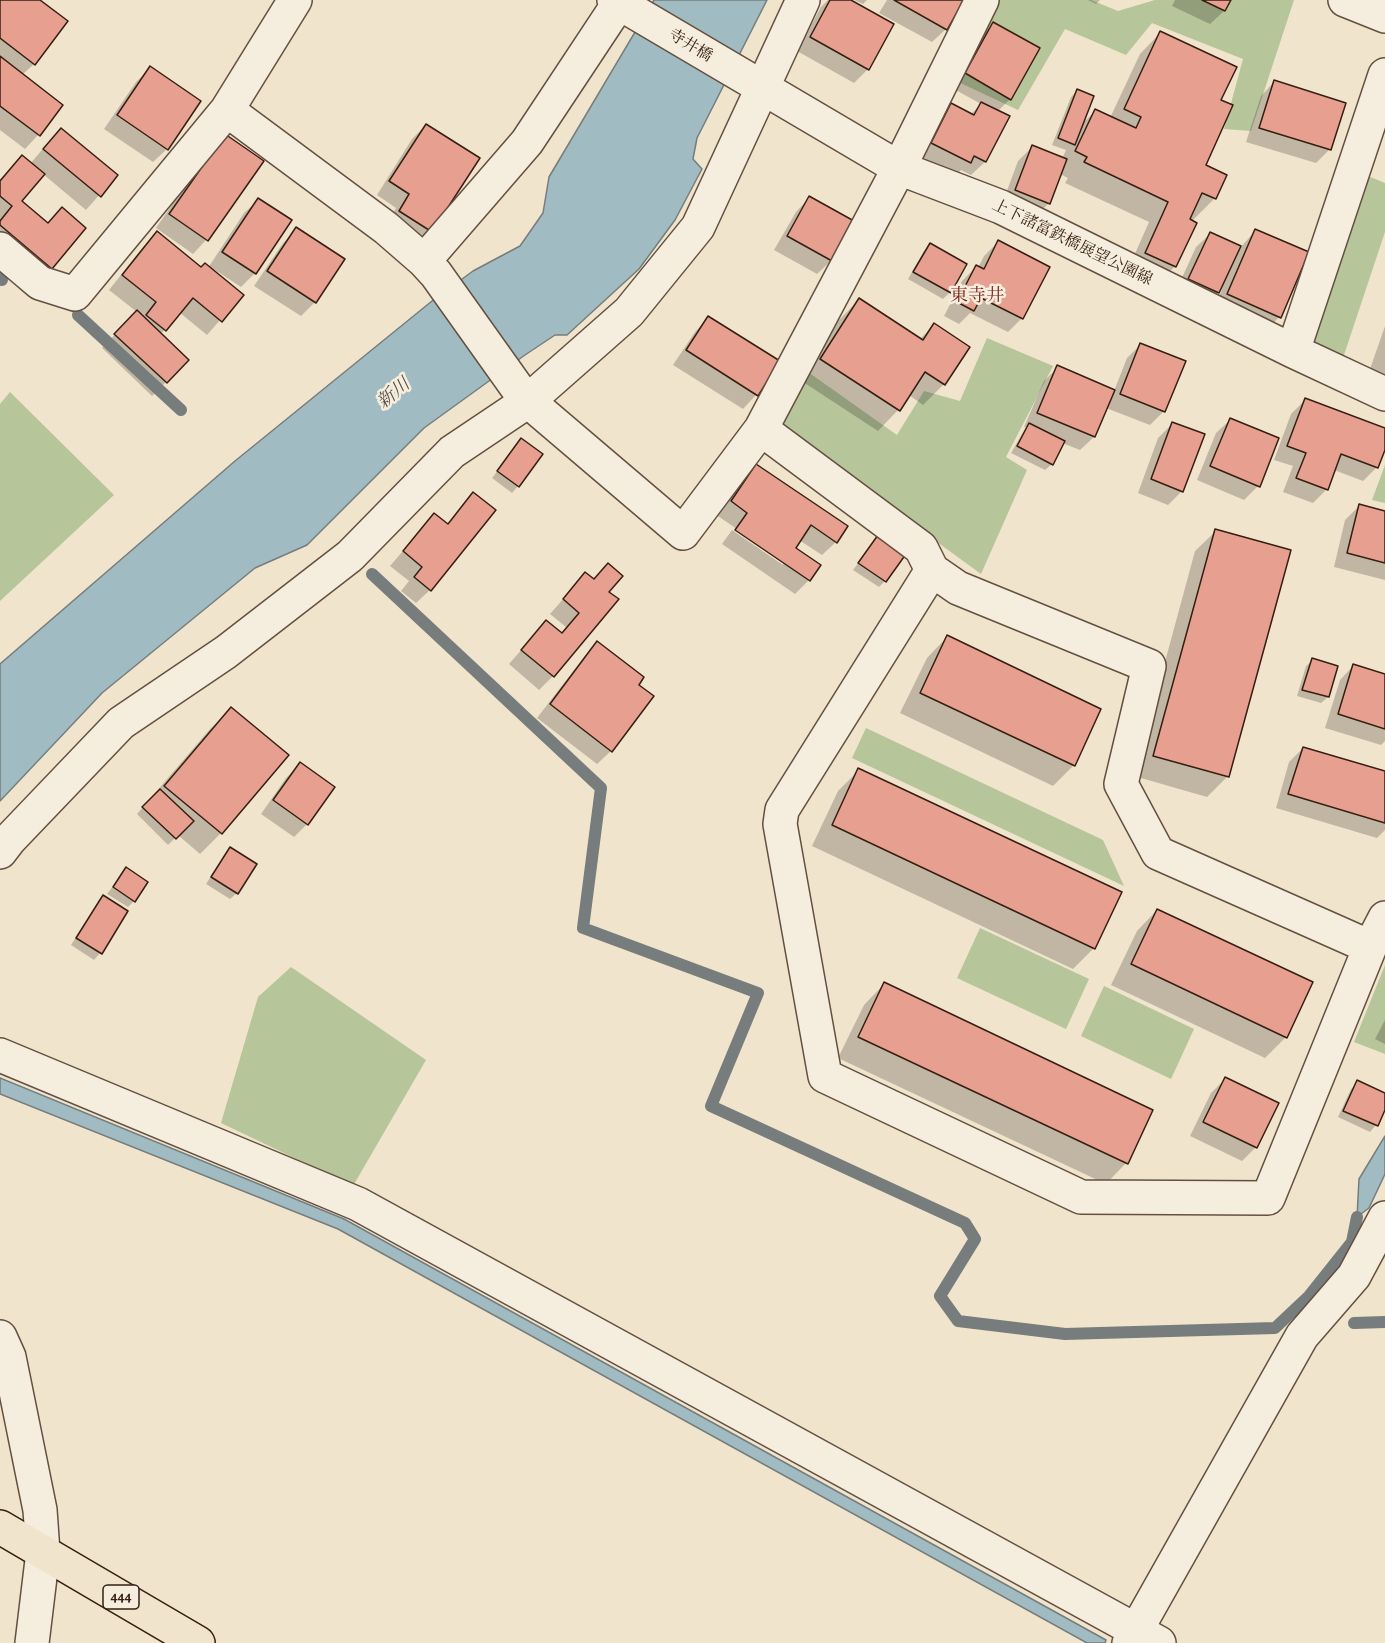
<!DOCTYPE html>
<html>
<head>
<meta charset="utf-8">
<style>
  body { margin:0 }
  canvas { display:block; background:#f0e4cc }
</style>
</head>
<body>
<canvas width="1385" height="1643"></canvas>
<script>
const ctx = document.querySelector('canvas').getContext('2d');
ctx.lineJoin = 'round';
function fillPath(path, color) { ctx.fillStyle = color; ctx.fill(path, 'evenodd'); }
const toPath = rows => new Path2D(rows.map(r => 'M' + r).join(''));
function strokePath(path, color, width, dash) { ctx.strokeStyle = color; ctx.lineWidth = width; ctx.lineCap = dash ? 'butt' : 'round'; ctx.setLineDash(dash || []); ctx.stroke(path); }
function label(font, color, halo, rows, align = 'center') {
  ctx.font = font + ' Alegreya,"Noto Serif JP",serif'; ctx.lineWidth = 5; ctx.setLineDash([]); ctx.textBaseline = 'middle'; ctx.strokeStyle = halo; ctx.fillStyle = color; for (const [text, x, y, turn = 0] of rows) {
    ctx.save(); ctx.translate(x, y); ctx.rotate((+turn || 0) * Math.PI / 180); ctx.textAlign = isNaN(turn) ? turn : align; if (halo) ctx.strokeText(text, 0, 0); ctx.fillText(text, 0, 0); ctx.restore();
  }
}
fillPath(toPath([
  [995,0,1091,0,1118,11,1155,0,1294,0,1251,131,1224,129,1243,59,1152,23,1126,55,1065,29,1018,110,954,80],
  [1363,174,1385,183,1385,232,1343,358,1308,344],
  [987,338,1053,366,1006,457,1027,470,981,574,774,423,808,372,897,435,924,391,960,401],
  [10,392,114,495,0,601,0,404],
  [1385,465,1385,503,1372,500],
  [866,728,1103,840,1124,886,852,758],
  [980,928,1089,979,1066,1029,957,978],
  [1385,965,1385,1054,1354,1042],
  [291,967,426,1060,353,1186,221,1123,258,997],
  [1104,986,1194,1029,1171,1079,1081,1036]
]), '#b6c59a');
const water = toPath([
  [654,0,767,0,697,138,693,159,702,169,675,220,639,269,567,335,555,335,525,355,424,428,307,545,255,568,102,693,0,801,0,664,235,461,432,301,473,271,520,246,543,213,549,177,654,0],
  [0,1078,344,1219,1106,1640,1105,1643,1087,1643,338,1229,0,1094,0,1078],
  [1385,1136,1385,1174,1369,1208,1357,1217,1359,1179,1385,1136]
]);
fillPath(water, '#a0bcc2');
strokePath(water, '#767d7c', 1.5);
fillPath(toPath([
  [0,0,38,0,66,21,34,64,22,75,38,135,25,149,0,130],
  [828,0,848,0,868,69,854,83,797,51,821,7],
  [854,0,867,0,863,4],
  [887,0,962,0,946,29,932,42,879,13],
  [1088,0,1100,0,1096,4],
  [1175,0,1229,0,1224,11,1210,24,1172,6],
  [993,24,1010,99,997,112,985,162,971,175,961,170,956,176,918,157,937,119,951,105,970,115,981,104,952,88,979,38],
  [1160,33,1220,101,1204,166,1225,175,1214,199,1192,221,1175,266,1155,287,1126,274,1149,222,1065,183,1068,178,1060,174,1049,203,1035,217,1002,204,1018,161,1032,147,1062,159,1066,150,1052,145,1071,97,1077,91,1081,125,1095,111,1110,118,1140,54],
  [150,68,167,149,153,162,104,129,136,82],
  [1274,82,1330,149,1316,163,1246,142,1261,96],
  [426,125,431,231,417,245,386,225,396,208,377,195,412,139],
  [47,144,116,176,86,210,43,174,20,201,47,224,84,229,37,282,0,251,0,180,22,157,30,164],
  [211,149,206,240,193,254,156,228],
  [809,198,852,221,831,261,817,274,774,250,796,212],
  [258,200,255,273,241,287,212,268,210,270,242,295,207,335,179,312,160,335,166,382,152,396,102,348,137,312,109,290,143,247,157,233,201,269,208,268,244,213],
  [297,229,343,259,315,302,301,316,254,286,283,243],
  [1255,231,1279,317,1266,331,1214,308,1223,287,1204,306,1175,293,1196,247,1210,234,1240,248],
  [998,242,1022,318,1008,332,970,313,959,324,944,316,962,281,976,267,978,268,984,256],
  [930,245,950,292,943,299,908,279,924,251],
  [859,300,920,339,934,325,944,384,923,405,909,395,898,410,878,431,800,380,838,321],
  [708,318,756,395,743,409,673,365,695,332],
  [1385,326,1385,397,1363,389],
  [1141,344,1164,411,1150,425,1106,408,1094,437,1080,450,1062,443,1052,464,1045,470,1011,453,1026,427,1024,427,1044,381,1058,367,1114,391,1127,358],
  [1305,400,1385,430,1385,446,1377,467,1363,481,1334,470,1327,489,1313,503,1283,492,1293,466,1274,460,1291,414],
  [1230,420,1258,486,1244,500,1197,480,1216,433],
  [1172,424,1182,491,1168,505,1138,493,1158,438],
  [521,440,518,486,512,493,492,478],
  [756,466,836,542,822,555,799,540,794,548,809,580,795,594,722,544,732,530,783,565,783,561,718,516,743,480],
  [473,494,430,590,416,603,401,591,409,581,390,566,434,515,447,525],
  [1359,506,1385,512,1385,580,1334,567,1345,520],
  [1216,531,1228,776,1207,797,1134,776,1195,551],
  [878,537,885,581,879,587,853,570],
  [585,574,607,592,553,676,539,690,509,664,546,622,561,634,566,627,550,614],
  [947,637,1100,709,1073,766,1053,786,900,713,927,658],
  [597,643,637,685,611,751,597,764,537,718,584,657],
  [1313,660,1336,667,1328,697,1321,703,1297,696,1306,666],
  [1353,666,1385,676,1385,741,1381,745,1325,728,1340,680],
  [231,709,221,833,200,854,178,835,168,845,137,814,210,729],
  [1303,748,1385,773,1385,830,1377,838,1276,808,1289,762],
  [300,764,307,824,294,837,261,814,286,778],
  [859,770,1094,948,1073,969,812,846,838,791],
  [230,849,237,893,230,899,206,884,224,856],
  [126,869,134,901,128,907,107,894],
  [103,897,126,912,100,953,94,960,71,945,97,904],
  [1157,910,1286,1037,1265,1058,1111,985,1137,931],
  [884,984,1126,1163,1106,1184,838,1058,864,1005],
  [1385,1020,1385,1044,1375,1039],
  [1225,1079,1256,1147,1242,1161,1190,1136,1211,1093],
  [1358,1082,1385,1094,1385,1106,1376,1125,1370,1132,1338,1117,1351,1089]
]), '#0003');
strokePath(toPath([
  [0,278,2,280],
  [78,315,181,410],
  [372,574,601,788,583,928,758,993,711,1106,965,1223,975,1239,940,1296,958,1321,1065,1334,1275,1328,1309,1296,1352,1242,1357,1217],
  [1354,1323,1385,1322]
]), '#767d7c', 12);
const building = toPath([
  [0,0,40,0,68,21,35,65,0,38,0,0],
  [830,0,851,0,894,24,869,70,810,37,830,0],
  [894,0,964,0,947,30,894,0],
  [1202,0,1231,0,1225,11,1202,0],
  [993,22,1040,48,1011,100,965,73,993,22],
  [1160,31,1237,67,1221,100,1233,105,1206,165,1227,175,1216,199,1202,193,1190,219,1197,223,1176,267,1145,253,1168,202,1084,162,1087,157,1075,151,1095,109,1136,128,1141,117,1124,109,1160,31],
  [0,56,63,105,40,136,0,106,0,56],
  [150,66,201,101,168,150,117,115,150,66],
  [1274,80,1346,103,1331,150,1259,128,1274,80],
  [1077,89,1094,96,1075,145,1058,138,1077,89],
  [981,102,1010,116,986,162,974,156,971,163,931,143,951,103,974,115,981,102],
  [426,124,480,158,432,232,399,211,409,194,389,181,426,124],
  [61,128,118,175,101,197,43,149,61,128],
  [225,134,264,161,208,241,169,214,225,134],
  [1032,145,1067,159,1050,204,1015,190,1032,145],
  [22,155,45,174,22,201,48,223,62,207,86,228,52,269,0,225,0,221,12,206,0,196,0,181,22,155],
  [809,196,854,221,832,261,787,236,809,196],
  [258,198,292,220,256,274,222,252,258,198],
  [296,227,345,259,316,303,267,271,296,227],
  [1255,229,1309,252,1281,318,1227,294,1255,229],
  [157,231,201,267,205,263,244,295,222,322,193,298,166,331,146,315,156,302,122,275,157,231],
  [1210,232,1241,246,1219,293,1188,279,1210,232],
  [998,240,1050,267,1023,319,981,298,974,311,957,302,976,265,984,269,998,240],
  [930,243,967,264,951,293,913,272,930,243],
  [859,298,923,340,934,323,970,347,945,385,925,372,900,411,820,359,859,298],
  [137,310,189,360,167,383,114,334,137,310],
  [708,316,780,361,758,396,686,350,708,316],
  [1140,343,1186,361,1165,412,1120,394,1140,343],
  [1057,365,1115,390,1095,437,1037,413,1057,365],
  [1305,398,1385,428,1385,450,1378,468,1341,454,1328,490,1296,478,1306,453,1287,446,1305,398],
  [1230,418,1279,438,1260,487,1210,466,1230,418],
  [1172,422,1205,434,1183,492,1151,479,1172,422],
  [1029,423,1065,441,1053,465,1017,446,1029,423],
  [521,438,543,454,519,487,497,471,521,438],
  [756,464,848,526,837,543,811,525,796,548,821,565,810,581,735,530,747,513,731,501,756,464],
  [473,492,496,510,431,591,414,577,422,567,403,551,434,513,448,524,473,492],
  [1359,504,1385,511,1385,563,1347,553,1359,504],
  [1215,529,1291,550,1229,777,1153,756,1215,529],
  [878,535,906,554,886,582,858,563,878,535],
  [608,563,623,576,609,592,619,599,554,677,521,650,546,620,562,633,579,613,563,599,585,572,594,579,608,563],
  [947,635,1101,709,1075,766,920,693,947,635],
  [597,641,644,677,639,685,654,696,612,752,550,704,597,641],
  [1312,658,1338,666,1329,697,1302,690,1312,658],
  [1353,664,1385,674,1385,729,1338,714,1353,664],
  [231,707,289,755,222,834,164,786,231,707],
  [1303,747,1385,771,1385,823,1288,794,1303,747],
  [300,762,335,787,308,825,273,800,300,762],
  [858,768,1122,892,1095,949,832,825,858,768],
  [160,789,194,821,176,839,142,807,160,789],
  [230,847,257,864,238,894,211,877,230,847],
  [126,867,148,882,135,902,113,887,126,867],
  [103,895,128,911,102,954,76,938,103,895],
  [1157,909,1313,982,1287,1038,1131,964,1157,909],
  [884,982,1153,1110,1128,1164,858,1037,884,982],
  [1225,1077,1279,1103,1257,1148,1203,1122,1225,1077],
  [1357,1080,1385,1093,1385,1110,1378,1126,1343,1111,1357,1080]
]);
fillPath(building, '#e79f90');
strokePath(building, '#361f12', 1.5);
const minor = toPath([
  [614,0,899,168,1001,207,1293,351,1385,394],
  [1345,0,1385,16],
  [227,110,386,228,424,261,436,274,520,392,528,401,683,533,761,429,899,168,982,0],
  [0,249,40,283,75,294,227,110,295,0],
  [424,261,527,142,621,0],
  [1293,351,1385,75],
  [761,429,921,548,932,570,958,588,1149,666,1121,784,1158,853,1370,947],
  [932,570,782,810,780,824,825,1076,1081,1197,1268,1198,1370,947,1385,918],
  [0,852,10,839,121,723,226,652,350,556,452,452,528,401,629,312,698,227,803,0],
  [0,1055,358,1204,1159,1643],
  [0,1337,9,1357,40,1510,43,1552,32,1643],
  [1129,1643,1302,1336,1354,1276,1385,1218]
]);
const highway = toPath([
  [0,1527,198,1643]
]);
strokePath(minor, '#645040', 36);
strokePath(highway, '#361f12', 36);
strokePath(minor, '#f5edde', 33);
strokePath(highway, '#f0e4cc', 33);
for (const [x, y, w] of [
  [121,1597,36]
]) { const box = new Path2D(); box.roundRect(x - w / 2, y - 12, w, 24, 4.5); ctx.fillStyle = '#f5edde'; ctx.fill(box); strokePath(box, '#361f12', 1.5); }
label('bold 15px', '#361f12', null, [
  ["444",121,1597]
]);
label('16px', '#361f12', '#f5edde', [
  ["寺井橋",690,46,31],
  ["上下諸富鉄橋展望公園線",1072,243,26]
]);
label('18px', '#7a1f14', '#f5edde', [
  ["東寺井",977,297]
]);
label('italic 18px', '#564e47', '#f5edde', [
  ["新川",394,394,-40]
]);
</script>
</body>
</html>
